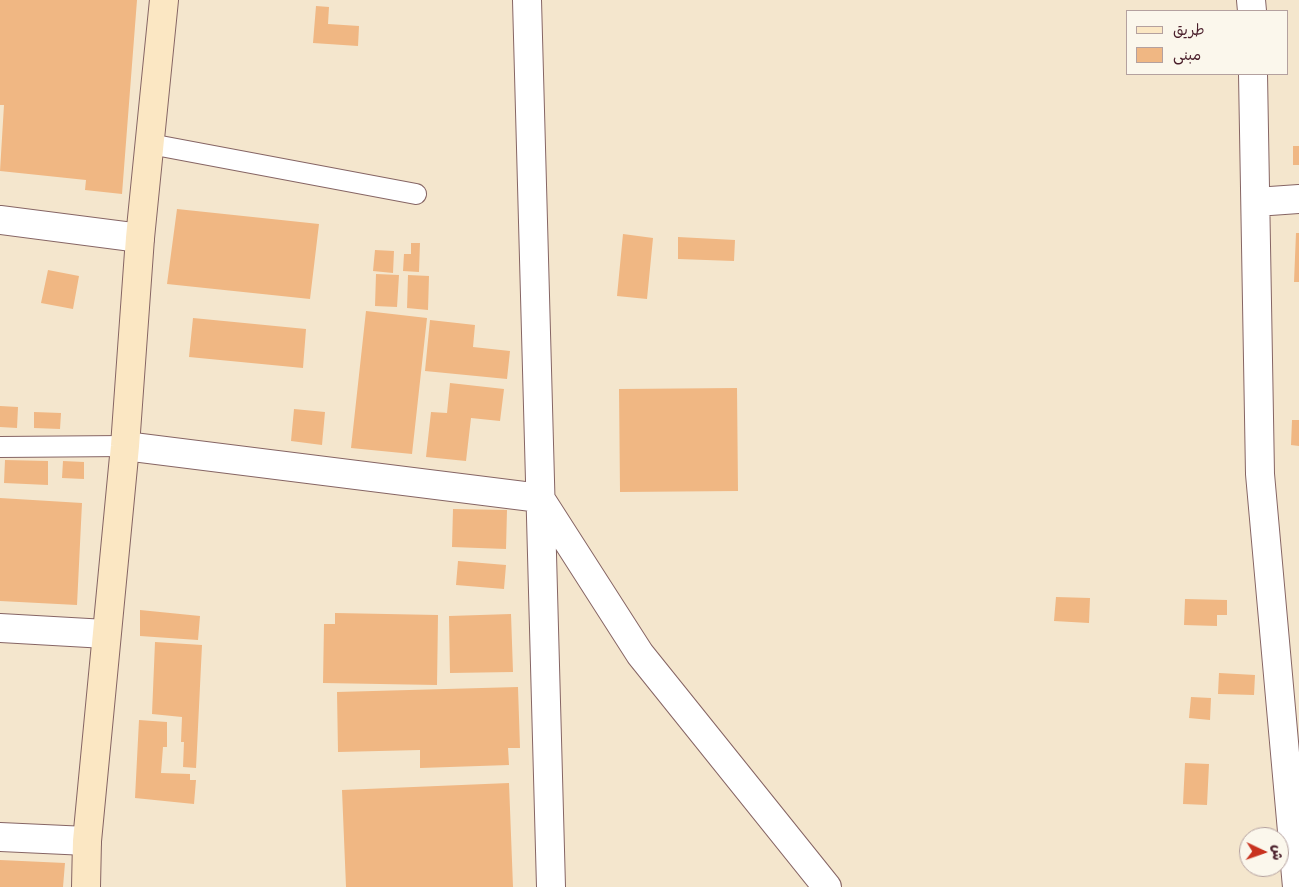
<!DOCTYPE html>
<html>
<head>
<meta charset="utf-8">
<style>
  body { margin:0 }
  #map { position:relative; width:1299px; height:887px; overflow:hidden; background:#f4e6cd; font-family:"Playpen Sans","Playpen Sans Arabic",sans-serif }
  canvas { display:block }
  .legend { position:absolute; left:1126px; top:10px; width:162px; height:65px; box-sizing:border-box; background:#fbf7ec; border:1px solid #b4a19f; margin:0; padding:6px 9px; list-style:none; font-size:15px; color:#4a1f2b }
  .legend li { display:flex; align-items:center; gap:10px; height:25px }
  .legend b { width:25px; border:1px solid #b4a19f }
  .north { position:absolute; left:1239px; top:827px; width:50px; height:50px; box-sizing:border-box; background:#fbf7ec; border:1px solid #b4a19f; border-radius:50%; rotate:93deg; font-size:14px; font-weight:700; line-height:20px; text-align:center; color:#4a1f2b }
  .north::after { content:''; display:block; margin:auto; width:18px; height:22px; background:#c8321e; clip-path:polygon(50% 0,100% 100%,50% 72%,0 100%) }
</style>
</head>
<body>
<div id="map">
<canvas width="1299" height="887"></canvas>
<ul class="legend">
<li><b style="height:6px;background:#fbe7c3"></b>طريق</li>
<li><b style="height:14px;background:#f0b783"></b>مبنى</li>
</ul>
<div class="north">ش</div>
</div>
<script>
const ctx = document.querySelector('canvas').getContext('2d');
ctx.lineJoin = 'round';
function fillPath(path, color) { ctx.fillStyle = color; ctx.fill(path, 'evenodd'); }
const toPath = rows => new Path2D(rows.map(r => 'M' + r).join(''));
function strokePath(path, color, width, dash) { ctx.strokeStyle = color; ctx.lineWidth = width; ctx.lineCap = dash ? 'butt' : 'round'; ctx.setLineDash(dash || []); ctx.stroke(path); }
fillPath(toPath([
  [0,0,137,0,122,194,85,190,86,180,0,171,4,105,0,105],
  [316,6,329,7,328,24,359,26,358,46,313,43],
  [1293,146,1299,146,1299,165,1293,165],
  [177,209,319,224,310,299,167,284],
  [1296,233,1299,233,1299,282,1294,282],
  [623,234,653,238,647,299,617,296],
  [678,237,735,240,734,261,678,259],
  [411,243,420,243,419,272,403,271,404,254,411,254],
  [375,250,394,251,393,273,373,271],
  [48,270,79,276,73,309,41,303],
  [376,274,399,275,397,307,375,306],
  [408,275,429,276,428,310,407,308],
  [366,311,427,318,412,454,351,448],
  [193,318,306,329,303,368,189,357],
  [430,320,475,325,473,347,510,351,507,379,425,371],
  [450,383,504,389,500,421,471,418,466,461,426,457,431,412,447,413],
  [737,388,738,491,620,492,619,389],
  [0,406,18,407,17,428,0,427],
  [294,409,325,412,322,445,291,441],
  [34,412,61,413,60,429,34,428],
  [1292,420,1299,420,1299,446,1291,445],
  [5,460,48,461,48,485,4,483],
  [63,461,84,462,84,479,62,478],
  [0,498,82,503,77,605,0,601],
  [453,509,507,510,506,549,452,547],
  [458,561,506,565,504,589,456,585],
  [1056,597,1090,598,1089,623,1054,621],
  [1185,599,1227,600,1227,615,1217,615,1217,626,1184,625],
  [140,610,200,616,198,640,140,636],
  [335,613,438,615,437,685,323,683,324,624,335,624],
  [511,614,513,672,450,673,449,616],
  [155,642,202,645,196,768,183,767,184,742,181,742,182,717,152,714],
  [1219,673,1255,675,1254,695,1218,694],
  [518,687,520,748,508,748,509,765,420,768,420,750,338,752,337,692],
  [1191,697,1211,698,1210,720,1189,718],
  [139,720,167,722,167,747,163,747,161,773,190,774,190,780,196,780,194,804,135,798],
  [1185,763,1209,764,1207,805,1183,804],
  [509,783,513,887,346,887,342,790],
  [0,860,65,863,63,887,0,887]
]), '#f0b783');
const lane = toPath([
  [150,144,416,194],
  [0,447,125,446]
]);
const street = toPath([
  [527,0,551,887],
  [1251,0,1252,11],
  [1253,74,1260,474,1297,887],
  [1256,202,1299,199],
  [0,220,140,238],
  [125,446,540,498,640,654,827,887],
  [0,628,106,634],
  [0,837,87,841]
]);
const secondary = toPath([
  [86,887,87,841,125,446,140,238,164,0]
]);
strokePath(lane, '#866564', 22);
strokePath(street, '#866564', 30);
strokePath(secondary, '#866564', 30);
strokePath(lane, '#fff', 20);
strokePath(street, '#fff', 28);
strokePath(secondary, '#fbe7c3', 28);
</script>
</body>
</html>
